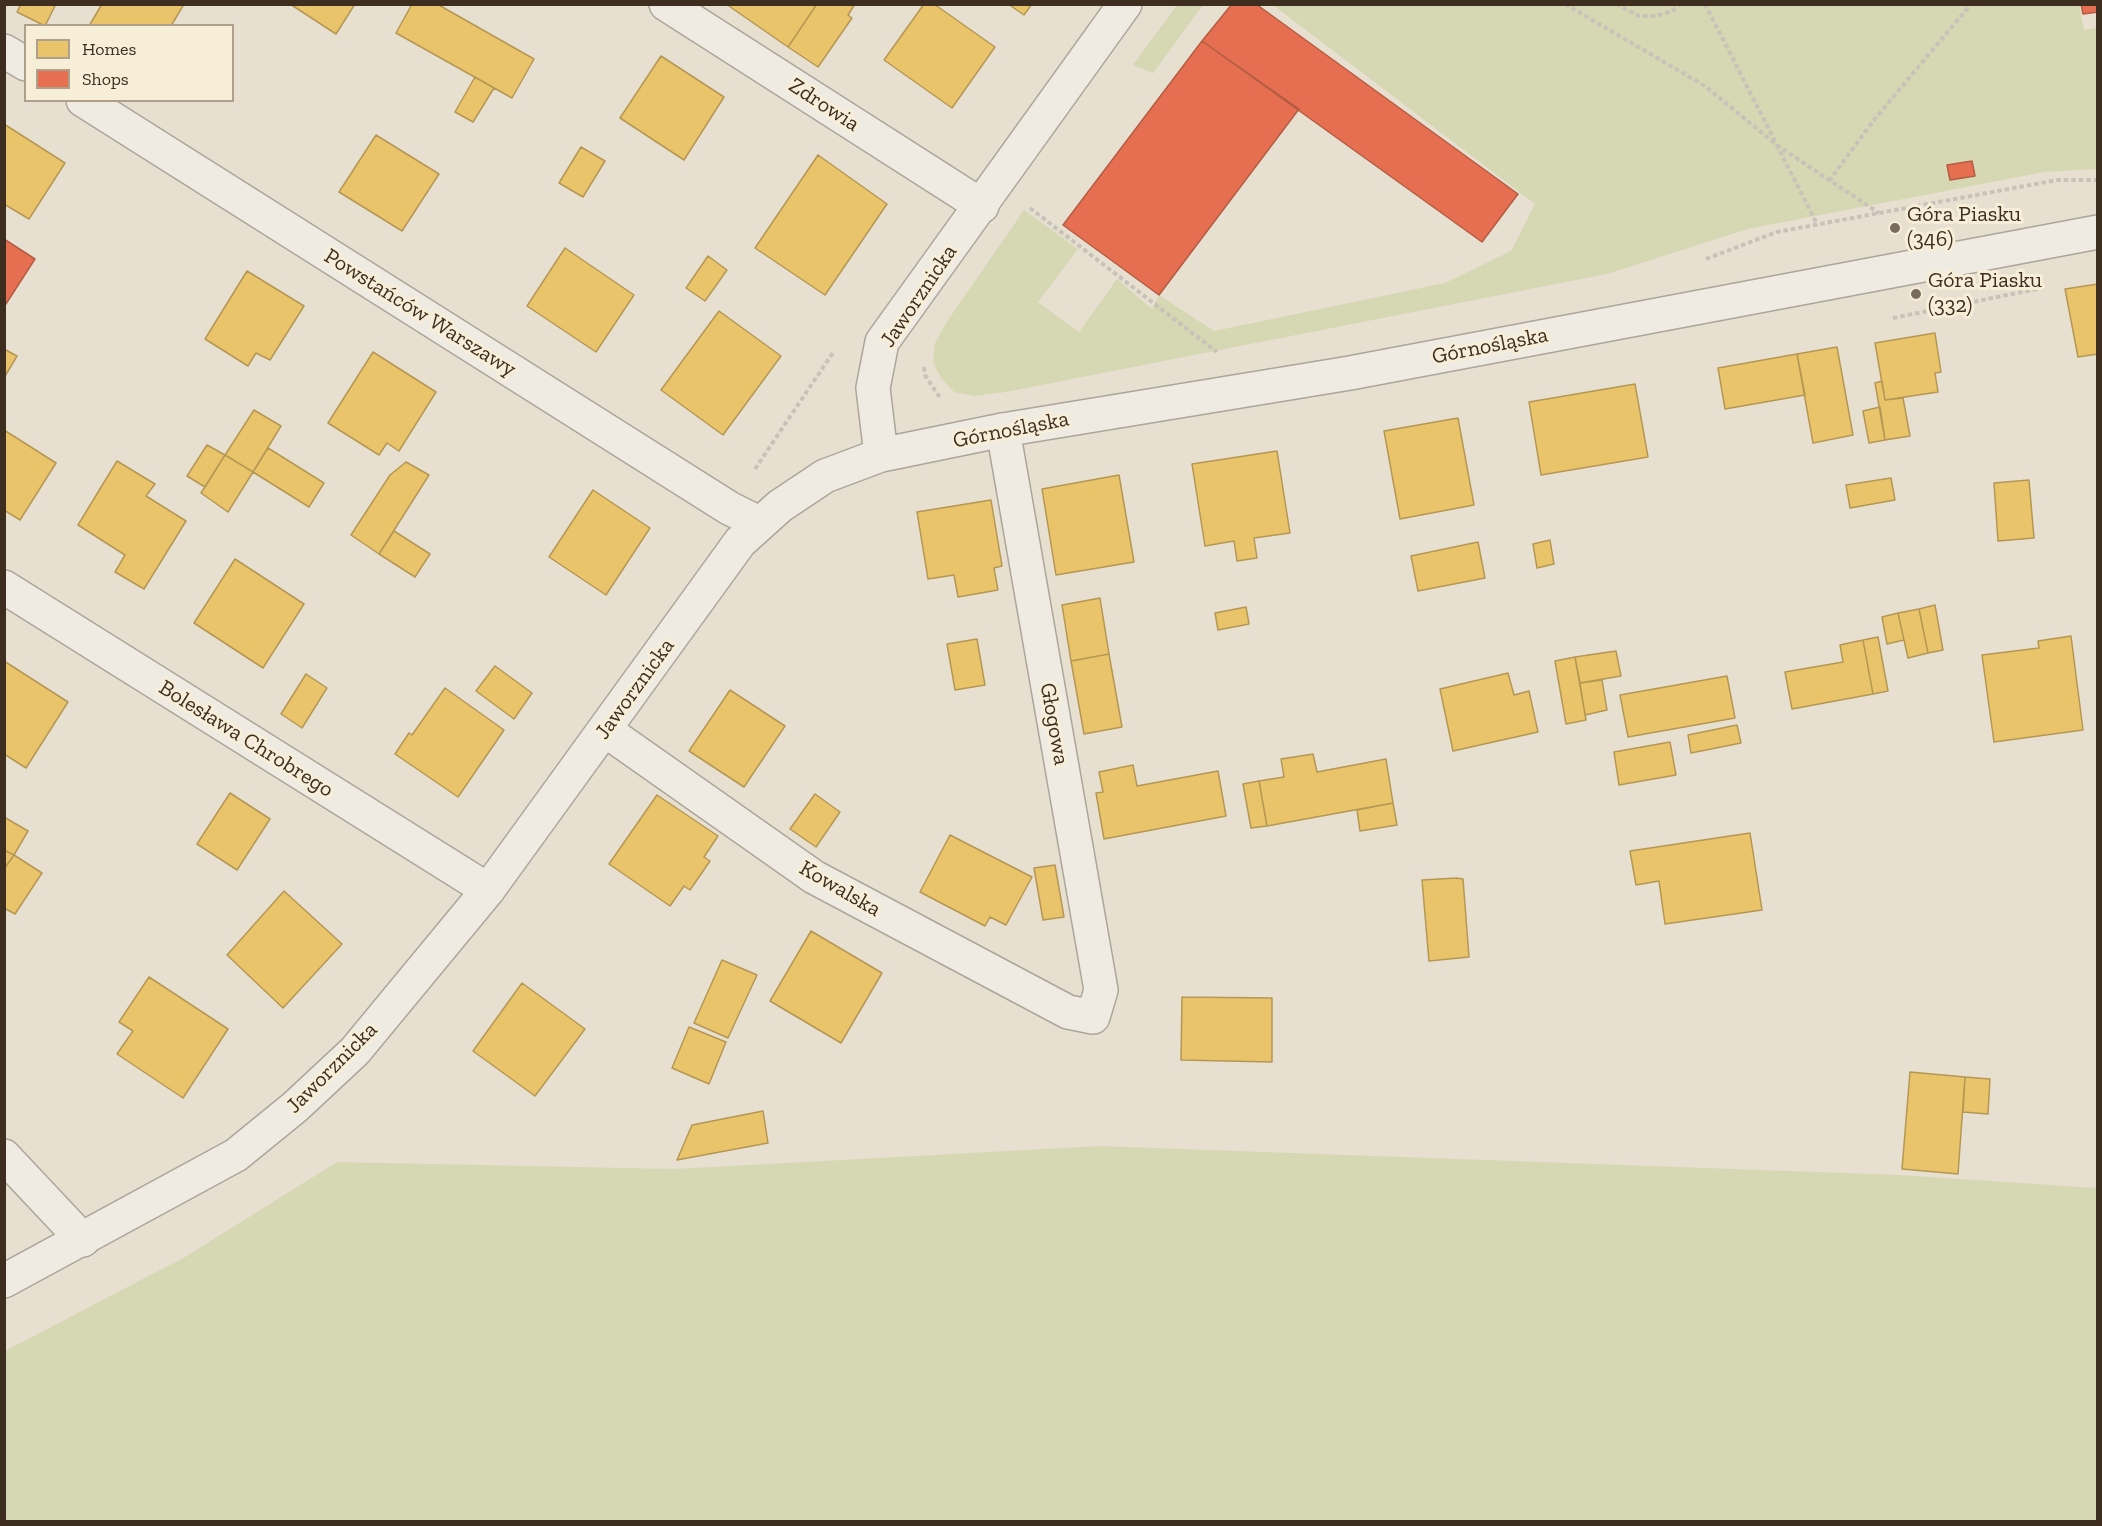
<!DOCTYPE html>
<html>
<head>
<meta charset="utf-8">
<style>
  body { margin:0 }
  #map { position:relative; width:2102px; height:1526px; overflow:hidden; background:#e7e0d1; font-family:"Zilla Slab",serif }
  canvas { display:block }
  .frame { position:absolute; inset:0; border:6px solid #3d2e20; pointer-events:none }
  .legend { position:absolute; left:24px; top:24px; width:210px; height:78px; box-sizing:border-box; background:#f7eed8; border:2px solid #ada18e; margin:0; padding:8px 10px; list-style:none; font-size:18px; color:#3d2e20 }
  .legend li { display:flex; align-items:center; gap:12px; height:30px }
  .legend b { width:30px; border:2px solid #ada18e }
</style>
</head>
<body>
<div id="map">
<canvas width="2102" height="1526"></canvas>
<div class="frame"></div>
<ul class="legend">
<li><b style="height:16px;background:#e9c46a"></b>Homes</li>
<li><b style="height:16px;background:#e76f51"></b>Shops</li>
</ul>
</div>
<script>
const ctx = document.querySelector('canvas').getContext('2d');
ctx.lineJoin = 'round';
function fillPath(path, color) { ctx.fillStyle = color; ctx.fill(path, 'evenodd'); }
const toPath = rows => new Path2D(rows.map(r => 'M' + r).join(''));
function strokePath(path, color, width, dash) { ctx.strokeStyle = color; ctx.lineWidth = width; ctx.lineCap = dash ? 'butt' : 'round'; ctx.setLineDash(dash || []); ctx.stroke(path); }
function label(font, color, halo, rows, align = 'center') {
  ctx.font = font + ' "Zilla Slab",serif'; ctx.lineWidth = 6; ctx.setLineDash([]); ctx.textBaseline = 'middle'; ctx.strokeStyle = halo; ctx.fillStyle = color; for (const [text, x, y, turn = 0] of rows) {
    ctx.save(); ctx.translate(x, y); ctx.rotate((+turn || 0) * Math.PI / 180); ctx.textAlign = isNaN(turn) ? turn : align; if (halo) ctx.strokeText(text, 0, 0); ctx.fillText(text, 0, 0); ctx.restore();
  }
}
fillPath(toPath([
  [2079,4,2084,30,2097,28,2097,169,2044,172,1748,229,1607,274,1006,392,974,396,954,392,941,378,933,362,935,343,946,323,1024,210,1078,249,1038,302,1079,332,1117,279,1152,309,1159,295,1214,331,1445,283,1511,251,1535,204,1273,5],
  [1177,5,1203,5,1153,73,1133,65],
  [1099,1146,1900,1175,2097,1188,2097,1521,5,1521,5,1351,185,1257,337,1162,675,1169]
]), '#d6d7b3');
const homes = toPath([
  [21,4,56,4,45,26,17,12,21,4],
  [102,4,184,4,171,26,89,26,102,4],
  [290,4,355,4,336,34,290,4],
  [412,4,437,4,534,59,512,98,396,33,412,4],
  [726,4,817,4,788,47,726,4],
  [817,4,855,4,848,15,852,18,818,67,788,47,817,4],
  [924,4,934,4,995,47,952,108,884,60,924,4],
  [1008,4,1032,4,1024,15,1008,4],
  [661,56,724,97,684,160,620,118,661,56],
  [475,77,494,88,473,122,455,112,475,77],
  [4,124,65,163,29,219,4,204,4,124],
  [376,135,439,174,402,231,339,192,376,135],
  [581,147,605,161,583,197,559,183,581,147],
  [818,155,887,204,825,295,755,248,818,155],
  [565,248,634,295,596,352,527,306,565,248],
  [708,256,727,270,705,301,686,288,708,256],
  [247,271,304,306,270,360,256,353,248,366,205,339,247,271],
  [2098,284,2098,354,2078,357,2065,289,2098,284],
  [719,311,781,356,723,435,661,390,719,311],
  [1935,333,1941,372,1935,373,1938,392,1885,400,1875,343,1935,333],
  [1837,347,1853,435,1813,443,1797,354,1837,347],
  [4,349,17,356,4,378,4,349],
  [373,352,436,392,399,451,387,443,379,455,328,423,373,352],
  [1797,354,1805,395,1725,409,1718,368,1797,354],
  [1882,381,1885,400,1903,398,1910,436,1885,440,1875,383,1882,381],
  [1635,384,1648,457,1541,475,1529,402,1635,384],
  [1880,407,1885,440,1869,443,1863,411,1880,407],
  [254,410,281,426,253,472,225,455,254,410],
  [1458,418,1474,505,1400,519,1384,431,1458,418],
  [4,430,56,463,20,520,4,510,4,430],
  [207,445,225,455,205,487,187,476,207,445],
  [268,448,324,483,309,507,253,472,268,448],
  [1277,451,1290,533,1254,538,1257,558,1237,561,1234,541,1205,546,1192,464,1277,451],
  [225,455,253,472,228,512,201,493,225,455],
  [117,461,155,484,146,496,186,521,144,589,115,572,125,555,78,525,117,461],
  [406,462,429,475,379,554,351,535,390,475,406,462],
  [1119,475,1134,562,1056,575,1042,489,1119,475],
  [1891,478,1895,500,1850,508,1846,485,1891,478],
  [2029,480,2034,538,1998,541,1994,483,2029,480],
  [593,490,650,528,606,595,549,557,593,490],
  [991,500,1002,566,994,568,998,590,958,597,954,575,928,579,917,512,991,500],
  [394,531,430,554,415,577,379,554,394,531],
  [1550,540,1554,564,1537,568,1533,544,1550,540],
  [1478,542,1485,578,1418,591,1411,556,1478,542],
  [235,559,304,604,263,668,194,623,235,559],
  [1100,598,1109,654,1071,661,1062,605,1100,598],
  [1935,605,1943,650,1928,653,1919,609,1935,605],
  [1246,607,1249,624,1218,630,1215,613,1246,607],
  [1919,609,1928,653,1908,658,1898,613,1919,609],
  [1898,613,1904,640,1887,644,1882,617,1898,613],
  [2071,636,2083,730,1994,742,1982,655,2039,648,2038,641,2071,636],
  [1878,637,1888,691,1873,694,1863,640,1878,637],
  [977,639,985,685,955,690,947,644,977,639],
  [1863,640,1873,694,1792,709,1785,672,1843,662,1840,645,1863,640],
  [1616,651,1621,676,1580,683,1575,657,1616,651],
  [1109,654,1122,727,1084,734,1071,661,1109,654],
  [1575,657,1586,720,1566,724,1555,661,1575,657],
  [4,661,68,702,26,768,4,754,4,661],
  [495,666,532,693,514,719,476,691,495,666],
  [1508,673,1514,695,1529,691,1538,732,1453,751,1440,689,1508,673],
  [306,674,327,688,302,728,281,714,306,674],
  [1727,676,1735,718,1628,737,1620,695,1727,676],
  [1602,680,1607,710,1585,715,1580,683,1602,680],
  [445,688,504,730,458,797,395,754,409,733,412,735,445,688],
  [730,690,785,726,744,787,689,751,730,690],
  [1737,725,1741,743,1691,753,1688,735,1737,725],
  [1670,742,1676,775,1619,785,1614,752,1670,742],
  [1313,754,1317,772,1386,759,1393,803,1267,826,1259,781,1284,777,1281,759,1313,754],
  [1133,765,1137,786,1218,771,1226,816,1104,839,1096,793,1103,792,1099,772,1133,765],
  [1259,781,1267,826,1251,828,1243,784,1259,781],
  [230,793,270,819,237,870,197,844,230,793],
  [815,794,840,812,816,847,790,829,815,794],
  [657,795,718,836,704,857,710,861,690,890,684,886,670,906,609,864,657,795],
  [1393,803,1397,825,1360,831,1357,810,1393,803],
  [4,817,28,831,14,855,4,850,4,817],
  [1750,833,1762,910,1665,924,1659,881,1636,885,1630,851,1750,833],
  [950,835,1032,877,1006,925,990,917,985,926,920,892,950,835],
  [4,850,14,855,4,869,4,850],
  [14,855,42,873,15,914,4,908,4,869,14,855],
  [1055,865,1064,917,1043,920,1034,868,1055,865],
  [1456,878,1463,879,1469,957,1429,961,1422,880,1456,878],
  [284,891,342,944,283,1008,227,955,284,891],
  [811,931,882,973,841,1043,770,1001,811,931],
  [722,960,757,975,728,1038,694,1023,722,960],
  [149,977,228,1029,183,1098,117,1054,133,1031,119,1022,149,977],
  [522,983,585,1029,535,1096,473,1051,522,983],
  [1182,997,1272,998,1272,1062,1181,1060,1182,997],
  [689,1027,726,1042,709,1084,672,1068,689,1027],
  [1910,1072,1965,1077,1958,1174,1902,1169,1910,1072],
  [1965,1077,1990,1079,1988,1114,1963,1112,1965,1077],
  [763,1111,768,1143,677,1160,692,1125,763,1111]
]);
fillPath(homes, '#e9c46a');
strokePath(homes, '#b59754', 1.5);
const shops = toPath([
  [1232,4,1256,4,1518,194,1482,242,1202,41,1232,4],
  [2081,4,2098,4,2098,12,2083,14,2081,4],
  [1202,41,1299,109,1159,295,1063,225,1202,41],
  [1972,161,1975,176,1950,180,1947,165,1972,161],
  [4,239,35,259,4,307,4,239]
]);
fillPath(shops, '#e76f51');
strokePath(shops, '#b45c42', 1.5);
const minor = toPath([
  [666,4,982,206],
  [4,51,26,64],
  [83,100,729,508,759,523],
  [4,587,488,890],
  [605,730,814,877,1068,1012,1093,1017,1101,990,1003,430],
  [4,1156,83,1240]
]);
const tertiary = toPath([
  [881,455,873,388,882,342,1125,4],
  [4,1281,236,1155,295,1107,355,1051,488,890,740,542,780,506,825,476,881,455,1003,430,1350,373,2098,232]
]);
strokePath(minor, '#ada599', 36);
strokePath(tertiary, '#ada599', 36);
strokePath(toPath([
  [1565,4,1705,86,1778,146,1879,213],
  [1616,4,1639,16,1656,16,1672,11,1681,4],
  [1705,4,1817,224],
  [1829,181,1874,120,1971,4],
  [1030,208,1217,352],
  [1706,259,1777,232,2057,180,2098,180],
  [1893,318,2047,287],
  [924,367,925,375,938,395,943,397],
  [755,469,834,351]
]), '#c8c2b9', 4, [4.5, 3]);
strokePath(minor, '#efebe3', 33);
strokePath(tertiary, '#efebe3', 33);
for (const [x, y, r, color] of [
  [1895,228,6,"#786c5e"],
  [1916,294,6,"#786c5e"]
]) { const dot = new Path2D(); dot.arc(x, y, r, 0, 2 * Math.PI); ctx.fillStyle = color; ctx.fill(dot); strokePath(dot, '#f7eed8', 2); }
label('22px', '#3d2e20', '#f7eed8', [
  ["Zdrowia",824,105,33],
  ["Jaworznicka",919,296,-56],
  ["Powstańców Warszawy",420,313,32],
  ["Górnośląska",1490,346,-11],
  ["Górnośląska",1011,430,-11],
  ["Jaworznicka",635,689,-54],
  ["Głogowa",1054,724,80],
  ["Bolesława Chrobrego",246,739,32],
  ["Kowalska",840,889,30],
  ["Jaworznicka",332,1068,-45]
]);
label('22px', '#3d2e20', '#f7eed8', [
  ["Góra Piasku",1907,215],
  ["(346)",1907,240],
  ["Góra Piasku",1928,281],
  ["(332)",1928,306]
], 'left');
</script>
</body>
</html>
